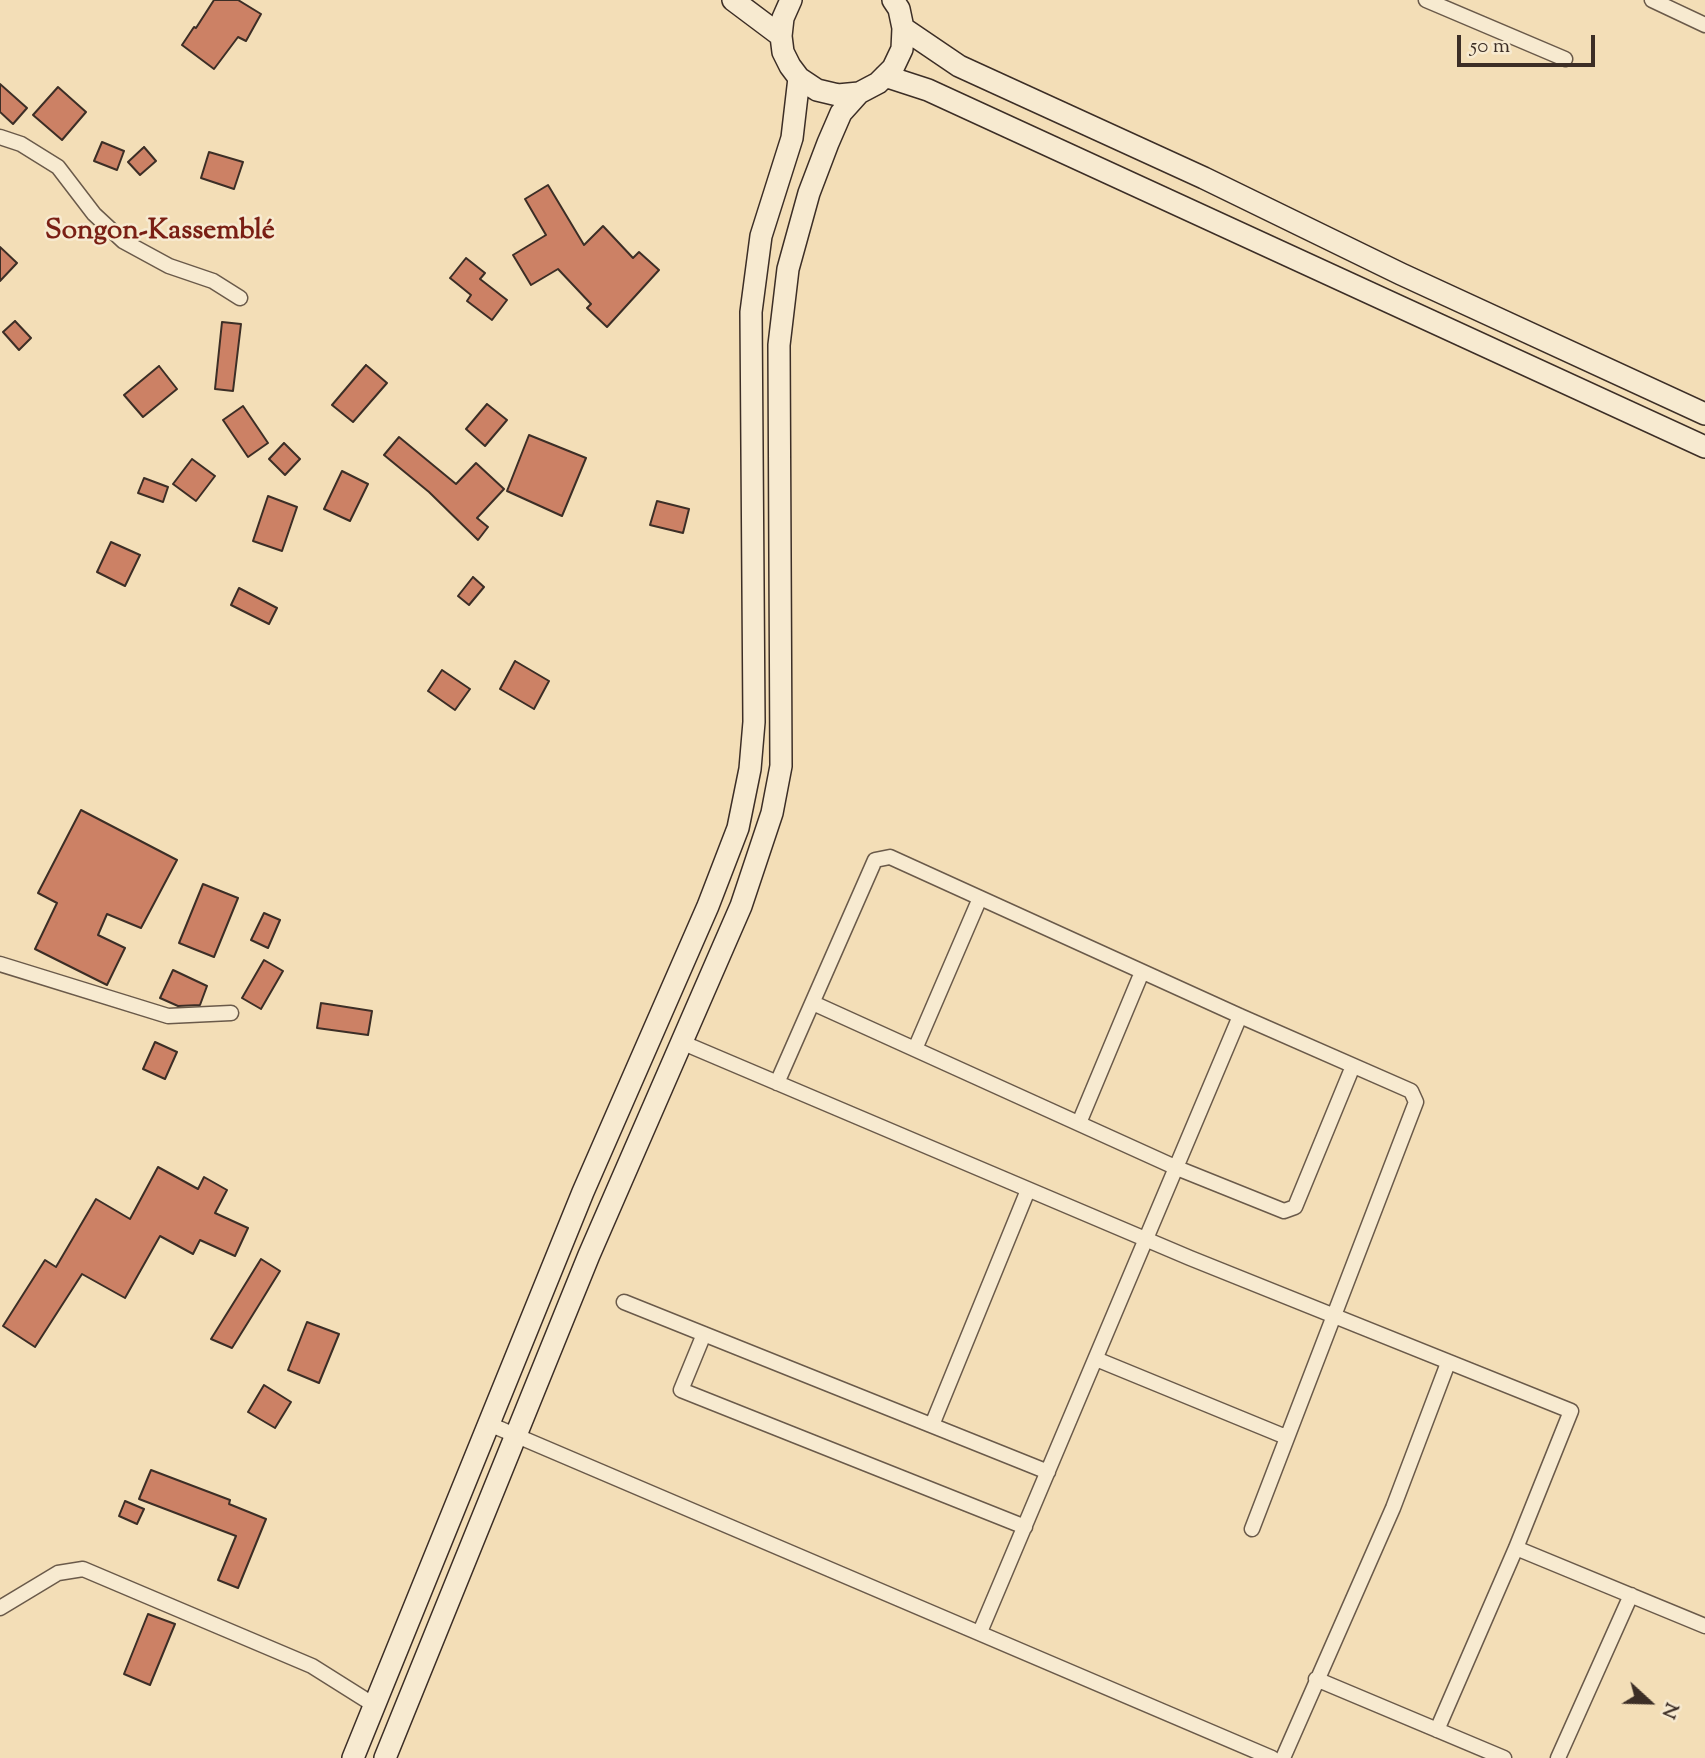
<!DOCTYPE html>
<html>
<head>
<meta charset="utf-8">
<style>
  body { margin:0 }
  #map { position:relative; width:1705px; height:1758px; overflow:hidden; background:#f3deb7; font-family:"Sorts Mill Goudy",serif }
  canvas { display:block }
  .north { position:absolute; left:1614px; top:1667px; width:70px; height:70px; -webkit-text-stroke:5px #f7ead0; paint-order:stroke; rotate:112deg; font-size:19px; font-weight:700; line-height:28px; text-align:center; color:#3c2e26 }
  .north::after { content:''; display:block; margin:auto; width:24px; height:32px; background:#3c2e26; clip-path:polygon(50% 0,100% 100%,50% 72%,0 100%) }
  .scale { position:absolute; left:1457px; top:35px; width:138px; height:32px; box-sizing:border-box; border:4px solid #3c2e26; border-top:0; padding-left:9px; font-size:21px; line-height:24px; white-space:nowrap; color:#3c2e26; -webkit-text-stroke:5px #f7ead0; paint-order:stroke }
</style>
</head>
<body>
<div id="map">
<canvas width="1705" height="1758"></canvas>
<div class="north">N</div>
<div class="scale">50 m</div>
</div>
<script>
const ctx = document.querySelector('canvas').getContext('2d');
ctx.lineJoin = 'round';
function fillPath(path, color) { ctx.fillStyle = color; ctx.fill(path, 'evenodd'); }
const toPath = rows => new Path2D(rows.map(r => 'M' + r).join(''));
function strokePath(path, color, width, dash) { ctx.strokeStyle = color; ctx.lineWidth = width; ctx.lineCap = dash ? 'butt' : 'round'; ctx.setLineDash(dash || []); ctx.stroke(path); }
function label(font, color, halo, rows, align = 'center') {
  ctx.font = font + ' "Sorts Mill Goudy",serif'; ctx.lineWidth = 5; ctx.setLineDash([]); ctx.textBaseline = 'middle'; ctx.strokeStyle = halo; ctx.fillStyle = color; for (const [text, x, y, turn = 0] of rows) {
    ctx.save(); ctx.translate(x, y); ctx.rotate((+turn || 0) * Math.PI / 180); ctx.textAlign = isNaN(turn) ? turn : align; if (halo) ctx.strokeText(text, 0, 0); ctx.fillText(text, 0, 0); ctx.restore();
  }
}
const building = toPath([
  [214,0,238,0,261,14,246,41,238,37,214,69,182,45,194,27,196,28,214,0],
  [0,84,27,108,13,124,0,112,0,84],
  [58,87,86,112,62,140,33,115,58,87],
  [102,142,124,151,117,170,94,161,102,142],
  [144,147,156,161,140,175,128,162,144,147],
  [209,152,243,162,234,189,201,178,209,152],
  [548,185,584,245,603,226,633,258,639,252,659,270,607,327,587,308,591,304,558,269,531,285,513,255,546,235,525,199,548,185],
  [0,247,17,263,0,281,0,247],
  [466,258,485,273,480,279,507,300,492,320,467,301,471,295,450,278,466,258],
  [15,321,31,338,19,350,3,332,15,321],
  [222,322,241,324,233,391,215,389,222,322],
  [366,365,387,383,353,422,332,405,366,365],
  [159,366,177,389,143,417,124,395,159,366],
  [487,404,507,420,485,446,466,429,487,404],
  [243,406,268,443,248,457,223,420,243,406],
  [529,435,586,458,562,516,507,491,529,435],
  [399,437,456,484,476,463,504,489,477,518,488,527,478,540,429,492,384,455,399,437],
  [284,443,300,459,285,475,269,459,284,443],
  [192,459,215,476,196,501,173,484,192,459],
  [342,471,368,484,350,521,324,509,342,471],
  [144,478,168,487,163,502,138,493,144,478],
  [268,496,297,507,282,551,253,541,268,496],
  [657,501,689,509,683,533,650,525,657,501],
  [111,542,140,555,125,586,97,572,111,542],
  [473,577,484,587,469,605,458,596,473,577],
  [239,588,277,608,269,624,231,605,239,588],
  [515,661,549,681,534,709,500,689,515,661],
  [442,670,470,689,455,710,428,691,442,670],
  [81,810,177,860,141,928,107,914,98,935,125,948,107,985,35,949,57,903,38,893,81,810],
  [203,884,238,898,214,957,179,943,203,884],
  [264,913,280,920,268,948,251,940,264,913],
  [264,960,283,971,261,1009,242,998,264,960],
  [173,970,207,986,200,1005,178,1006,160,998,173,970],
  [321,1003,372,1011,368,1035,317,1028,321,1003],
  [155,1042,177,1052,165,1079,143,1069,155,1042],
  [158,1167,198,1189,204,1177,227,1190,215,1213,248,1228,235,1256,200,1240,193,1254,160,1236,125,1298,82,1274,35,1347,3,1326,45,1260,56,1267,96,1199,130,1219,158,1167],
  [261,1259,280,1271,232,1348,211,1339,261,1259],
  [307,1322,339,1334,319,1383,288,1370,307,1322],
  [264,1385,291,1402,275,1428,248,1412,264,1385],
  [151,1470,230,1500,229,1504,266,1519,238,1588,218,1580,236,1536,139,1499,151,1470],
  [125,1501,144,1509,137,1524,119,1516,125,1501],
  [148,1614,175,1624,150,1685,124,1674,148,1614]
]);
fillPath(building, '#cc8165');
strokePath(building, '#3c2e26', 2);
const street = toPath([
  [1426,0,1565,59],
  [1652,0,1705,25],
  [0,137,21,144,58,167,94,214,123,241,169,266,213,281,240,298],
  [0,964,168,1016,231,1013],
  [813,1003,1177,1168,1284,1211,1295,1207,1353,1066],
  [681,1042,1190,1258,1571,1411,1516,1548,1437,1730],
  [915,1049,980,898],
  [777,1083,875,860,890,857,1240,1016,1411,1091,1416,1102,1252,1529],
  [1079,1123,1142,972],
  [624,1302,1048,1472],
  [704,1334,681,1390,1025,1527],
  [1096,1359,1286,1437],
  [489,1424,1272,1758],
  [932,1425,1028,1190],
  [1516,1548,1705,1626],
  [0,1608,58,1573,83,1569,312,1666,374,1705],
  [980,1632,1240,1016],
  [1316,1679,1504,1758],
  [1283,1758,1393,1508,1448,1363],
  [1558,1758,1631,1595]
]);
const secondary = toPath([
  [733,0,781,36],
  [791,0,783,18,781,36,783,52,790,66,799,78,817,90,838,95,859,93,878,83,893,68,902,49,903,28,899,9,893,0],
  [903,28,959,66,1204,178,1401,274,1705,414],
  [885,76,928,90,1705,447],
  [353,1758,583,1192,708,906,738,828,750,769,754,722,751,312,761,236,792,138,799,78],
  [385,1758,589,1255,741,906,772,813,781,766,779,345,788,269,809,193,828,143,841,113,859,93]
]);
strokePath(street, '#6a5a4a', 17);
strokePath(secondary, '#3c2e26', 24);
strokePath(street, '#f7ead0', 14);
strokePath(secondary, '#f7ead0', 21);
label('bold 28px', '#7a1f14', '#f7ead0', [
  ["Songon-Kassemblé",160,233]
]);
</script>
</body>
</html>
